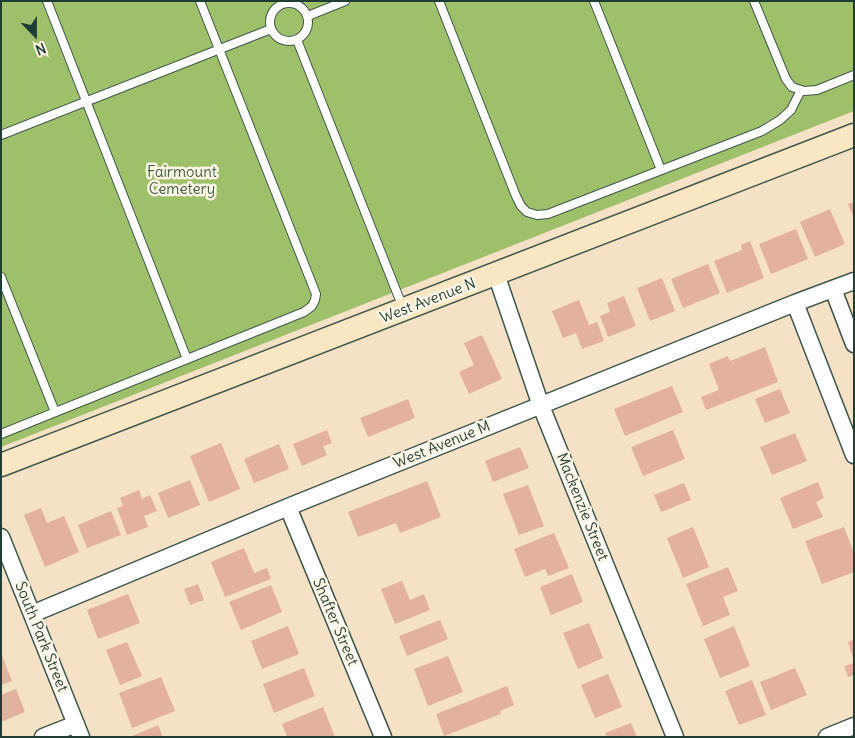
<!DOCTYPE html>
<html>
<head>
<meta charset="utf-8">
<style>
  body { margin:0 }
  #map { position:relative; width:855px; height:738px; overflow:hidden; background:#f5e1c6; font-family:Delius,sans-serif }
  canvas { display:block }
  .frame { position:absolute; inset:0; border:2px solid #1f3d34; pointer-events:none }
  .north { position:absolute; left:10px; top:10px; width:50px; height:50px; -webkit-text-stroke:4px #fcf5e5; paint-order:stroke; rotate:158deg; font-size:14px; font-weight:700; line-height:20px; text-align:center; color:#1f3d34 }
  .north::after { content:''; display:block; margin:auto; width:18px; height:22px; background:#1f3d34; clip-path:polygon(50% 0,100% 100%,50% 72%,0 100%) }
</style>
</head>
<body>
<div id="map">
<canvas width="855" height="738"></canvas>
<div class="frame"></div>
<div class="north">N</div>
</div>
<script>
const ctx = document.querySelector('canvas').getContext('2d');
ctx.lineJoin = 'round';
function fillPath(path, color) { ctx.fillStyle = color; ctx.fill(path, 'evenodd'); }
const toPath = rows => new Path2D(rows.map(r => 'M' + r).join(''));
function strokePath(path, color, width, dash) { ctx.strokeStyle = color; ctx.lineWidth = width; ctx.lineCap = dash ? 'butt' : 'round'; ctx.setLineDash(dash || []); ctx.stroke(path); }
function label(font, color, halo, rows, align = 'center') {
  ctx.font = font + ' Delius,sans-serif'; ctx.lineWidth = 5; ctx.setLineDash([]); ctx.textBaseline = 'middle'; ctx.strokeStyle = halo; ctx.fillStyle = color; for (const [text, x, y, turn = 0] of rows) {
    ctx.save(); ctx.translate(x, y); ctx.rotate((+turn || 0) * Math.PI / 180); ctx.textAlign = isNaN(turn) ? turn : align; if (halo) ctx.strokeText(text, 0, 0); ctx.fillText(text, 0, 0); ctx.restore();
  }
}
fillPath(toPath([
  [1,1,854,1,854,111,1,447]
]), '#9ec06a');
fillPath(toPath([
  [854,202,854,218,848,204],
  [830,209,845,244,815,257,800,222],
  [796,229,808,259,771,274,759,244],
  [750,241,764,278,727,293,714,261,742,250,741,245],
  [708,264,720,293,683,308,671,279],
  [662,278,675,311,650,321,637,288],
  [624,296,636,326,608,337,600,316,610,312,607,303],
  [579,300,589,325,597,322,604,341,582,349,576,333,563,338,552,311],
  [482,335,502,379,469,394,459,372,474,365,464,343],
  [765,347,778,382,706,410,701,397,719,390,709,364,728,356,730,361],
  [672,386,683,412,625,436,614,409],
  [780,389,790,413,765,423,755,399],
  [408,399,415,418,368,437,360,418],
  [327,430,332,443,323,446,327,455,302,466,293,444],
  [673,430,685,459,643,476,631,447],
  [795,433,807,461,772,475,760,447],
  [221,443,240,489,209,502,190,456],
  [279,444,289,469,254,483,244,459],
  [520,447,529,468,493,482,485,461],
  [190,480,200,505,168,518,158,493],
  [427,481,441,517,400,533,396,523,358,537,348,512],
  [818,482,824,498,816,502,823,517,793,529,780,498],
  [684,483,691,500,661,512,654,495],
  [528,485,544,526,519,535,503,494],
  [139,490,142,499,150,495,157,511,144,516,148,527,127,535,117,508,123,506,120,498],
  [41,508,47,523,64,516,79,552,45,567,24,515],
  [111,511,121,535,87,548,78,525],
  [693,527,709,567,683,578,667,538],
  [844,527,854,553,854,572,822,584,805,541],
  [554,533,569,568,548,576,545,569,525,577,514,549],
  [244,548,254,573,267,568,271,579,225,597,211,562],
  [728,567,738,591,723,597,730,615,703,626,686,584],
  [572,574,583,602,551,615,540,587],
  [402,581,410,600,424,594,430,610,395,624,381,589],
  [198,584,204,600,190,605,184,589],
  [271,585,282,612,241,630,229,602],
  [128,594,140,623,98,639,87,610],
  [440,620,448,639,407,656,399,636],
  [589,623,603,658,578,669,563,633],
  [288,626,299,654,262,669,251,641],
  [734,626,750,666,720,678,704,639],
  [854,639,854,658,853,658,848,642],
  [127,642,142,676,120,685,106,650],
  [1,653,12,681,1,685],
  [448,656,463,692,428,706,414,669],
  [854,663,854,675,848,677,844,666],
  [304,668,315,696,274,713,263,684],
  [795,668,807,695,771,710,760,682],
  [608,674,622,707,595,718,581,685],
  [161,677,175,711,132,728,119,693],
  [752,680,766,715,739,725,725,691],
  [507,686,514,705,500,711,501,714,444,736,436,714],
  [16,689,25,712,1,722,1,695],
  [323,707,335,737,287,737,282,724],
  [631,723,637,737,607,737,605,733],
  [158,725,163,737,130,737]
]), '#e2b29f');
const service = toPath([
  [47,1,187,359],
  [439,1,516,196,521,206,527,212,537,215,548,214,762,131,780,120,791,110,801,90],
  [594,1,661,170],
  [754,1,786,79,792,87,804,91,817,90,854,75],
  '270 22a19 19 0 1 1 38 0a19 19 0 1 1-38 0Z',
  [308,16,345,1],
  [297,40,403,308],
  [1,135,271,29],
  [1,277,55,412],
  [1,434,304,312,312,306,315,300,316,294,200,1]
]);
const minor = toPath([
  [496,274,541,406,675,737],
  [833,289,854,344],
  [795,303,854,455],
  [288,507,383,737],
  [1,537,81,737],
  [32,614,288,507,795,303,854,281],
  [43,737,76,724],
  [827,737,854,726]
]);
const secondary = toPath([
  [1,465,854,135]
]);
strokePath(service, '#3f564a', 10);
strokePath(minor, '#3f564a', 19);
strokePath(secondary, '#3f564a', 25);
strokePath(service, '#fff', 8);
strokePath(minor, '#fff', 16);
strokePath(secondary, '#f9e7c3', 22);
label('15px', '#3f5e42', '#fcf5e5', [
  ["Fairmount",182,173],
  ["Cemetery",182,190]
]);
label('15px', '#1f3d34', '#fcf5e5', [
  ["West Avenue N",428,301,-21],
  ["West Avenue M",442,445,-22],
  ["Mackenzie Street",582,507,68],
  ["Shafter Street",335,622,67],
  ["South Park Street",41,637,68]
]);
</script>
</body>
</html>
